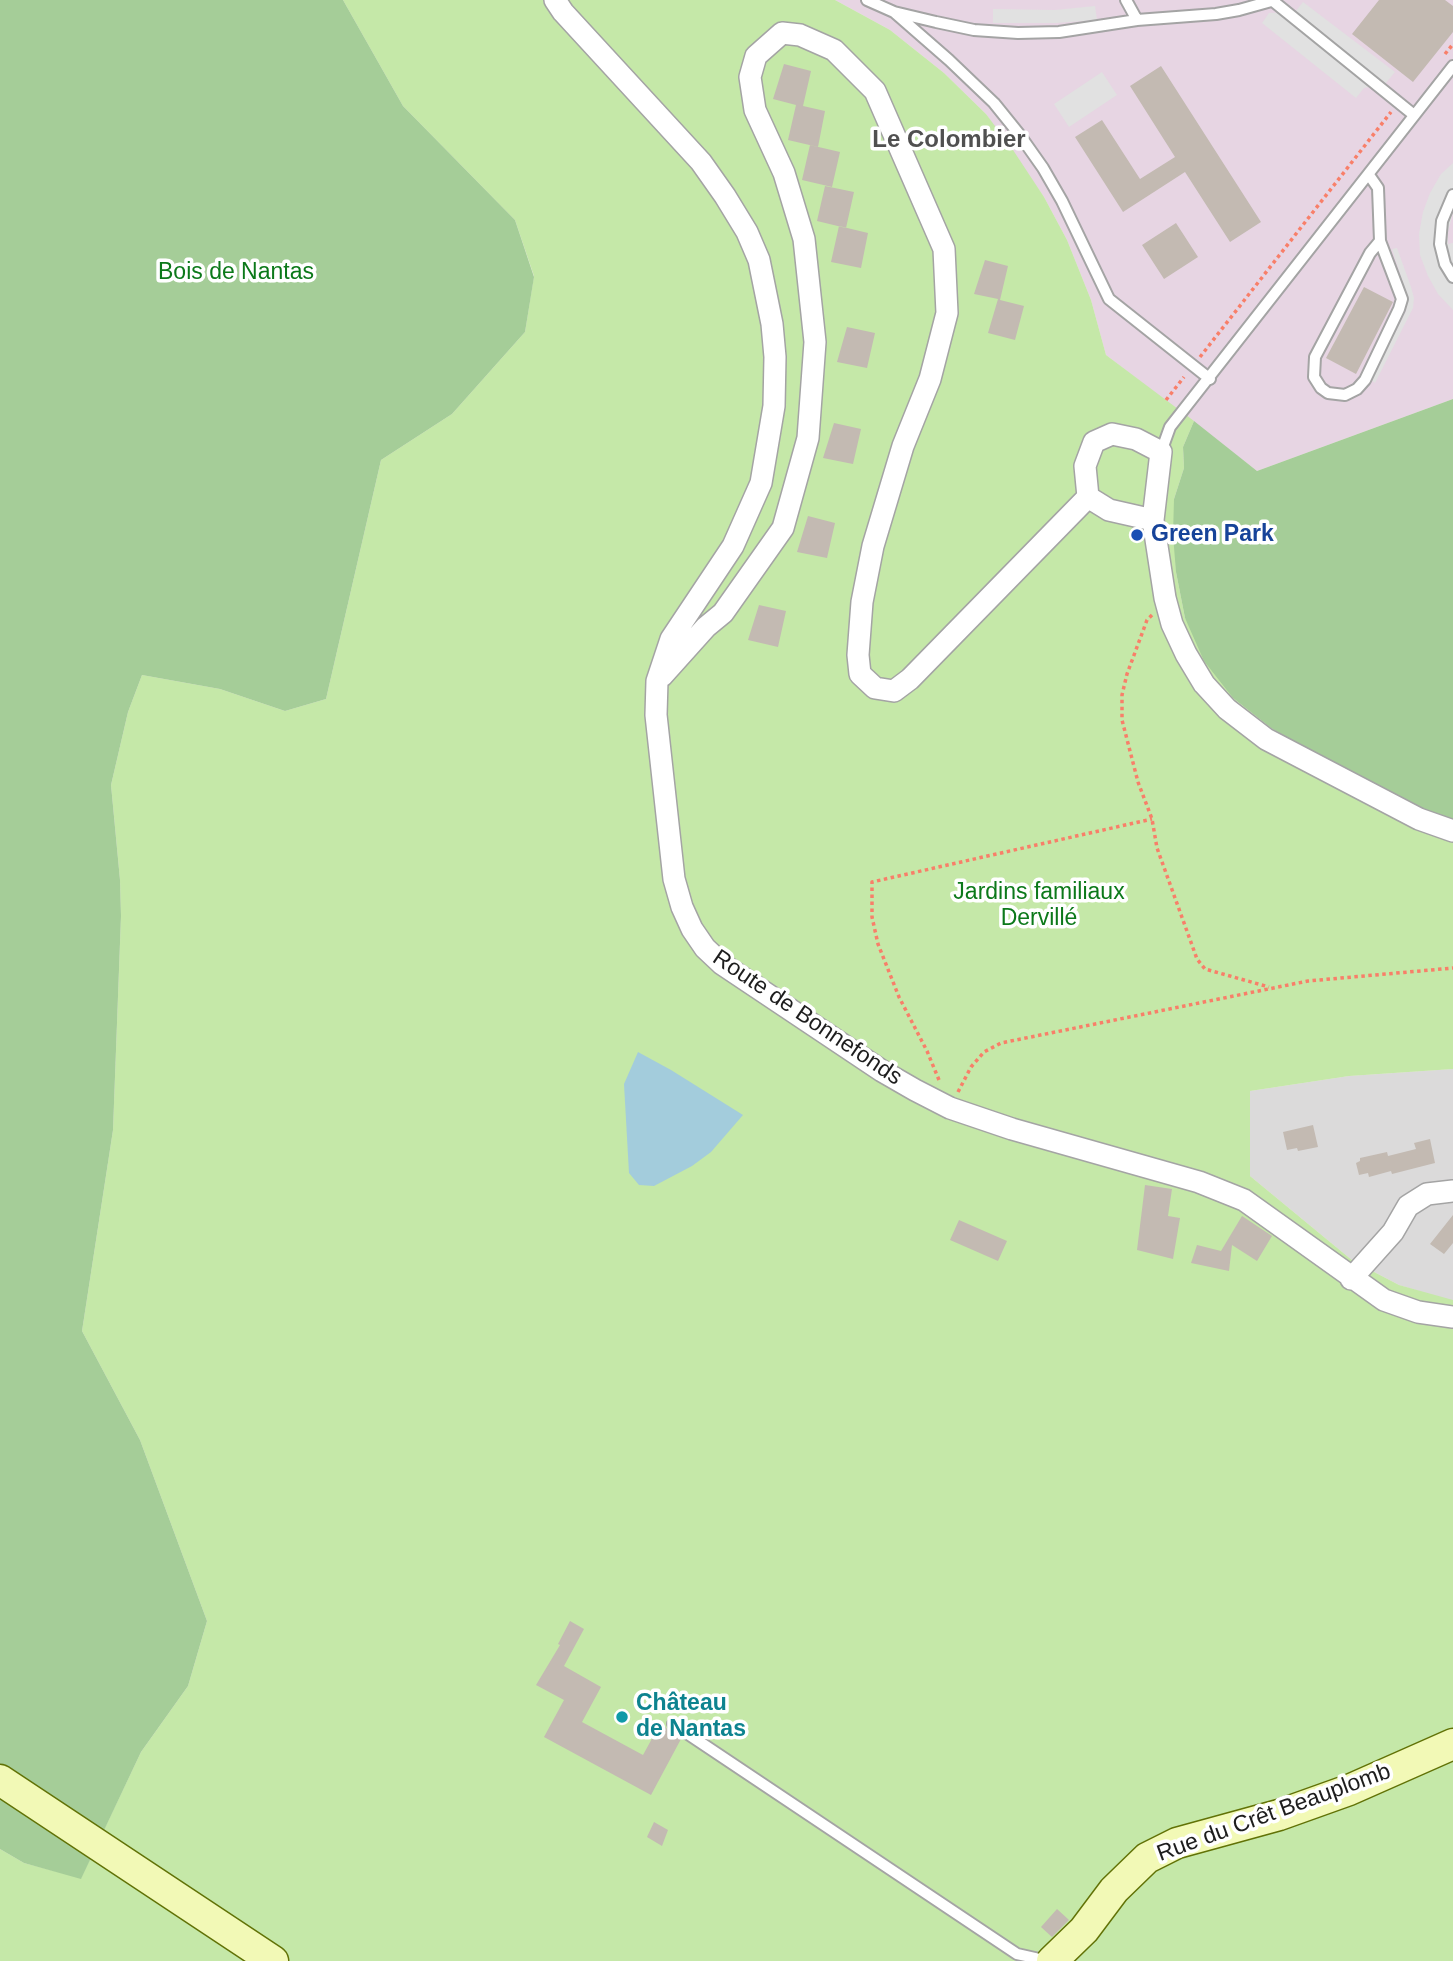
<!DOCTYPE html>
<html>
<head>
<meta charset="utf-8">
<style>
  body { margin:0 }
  canvas { display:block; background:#eeebe3 }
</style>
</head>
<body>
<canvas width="1453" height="1961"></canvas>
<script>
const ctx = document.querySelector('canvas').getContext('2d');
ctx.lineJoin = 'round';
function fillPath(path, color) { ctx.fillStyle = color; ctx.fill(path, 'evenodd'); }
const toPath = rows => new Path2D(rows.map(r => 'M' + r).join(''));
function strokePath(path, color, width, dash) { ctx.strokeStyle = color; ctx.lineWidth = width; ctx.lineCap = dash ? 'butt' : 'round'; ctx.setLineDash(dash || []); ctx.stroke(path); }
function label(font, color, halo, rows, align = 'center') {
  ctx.font = font + ' Helvetica,sans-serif'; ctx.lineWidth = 7; ctx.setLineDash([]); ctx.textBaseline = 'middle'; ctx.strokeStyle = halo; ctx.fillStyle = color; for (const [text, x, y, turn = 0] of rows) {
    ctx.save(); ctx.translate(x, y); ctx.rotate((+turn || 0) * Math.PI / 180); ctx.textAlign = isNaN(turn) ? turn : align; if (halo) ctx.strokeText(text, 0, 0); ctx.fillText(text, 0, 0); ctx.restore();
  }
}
fillPath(toPath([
  [1453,1069,1453,1300,1449,1300,1399,1285,1353,1261,1250,1176,1250,1091,1349,1076]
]), '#dbdada');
fillPath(toPath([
  [835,0,1453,0,1453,399,1257,471,1106,355,1091,300,1067,240,1044,197,986,114,944,73,890,30]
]), '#e7d5e3');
fillPath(toPath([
  [343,0,835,0,890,30,944,73,986,114,1013,150,1044,197,1067,240,1091,300,1106,355,1194,421,1183,447,1184,468,1174,499,1176,572,1185,618,1233,698,1271,728,1324,760,1420,809,1453,819,1453,1069,1349,1076,1250,1091,1250,1176,1353,1261,1399,1285,1453,1300,1453,1961,0,1961,0,1849,24,1863,81,1878,141,1752,188,1686,207,1621,140,1440,82,1331,113,1130,121,916,120,880,111,785,128,712,142,675,220,689,285,711,326,699,381,460,452,414,525,332,534,276,515,220,403,106]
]), '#c5e8a8');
fillPath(toPath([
  [0,0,343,0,403,106,515,220,534,277,525,332,452,414,381,460,326,699,285,711,220,689,142,675,128,712,111,785,120,880,121,916,113,1130,82,1331,140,1440,207,1621,188,1686,141,1752,81,1879,24,1863,0,1849],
  [1453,399,1453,819,1420,809,1324,760,1271,728,1233,698,1204,661,1185,618,1176,572,1173,535,1174,499,1184,468,1183,447,1194,421,1257,471]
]), '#a5cd98');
fillPath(toPath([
  [1303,2,1395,72,1385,84,1364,88,1356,98,1262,23,1269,13,1295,12],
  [1095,6,1097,20,1056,23,993,23,993,9,1055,10],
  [1102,72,1117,95,1069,127,1054,104],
  [1453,163,1453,213,1448,232,1448,244,1453,243,1453,310,1438,294,1428,276,1420,255,1419,234,1423,212,1430,193,1441,174],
  [1397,248,1411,287,1414,298,1413,308,1375,383,1371,380,1406,311,1408,299,1405,289,1392,249]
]), '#e1e1e1');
fillPath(toPath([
  [638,1052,671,1070,743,1115,711,1152,692,1166,654,1186,639,1185,629,1173,624,1084]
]), '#a3ccdc');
fillPath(toPath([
  [1379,0,1445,0,1453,6,1453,32,1413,82,1352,34],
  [784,64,811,71,803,106,825,111,818,147,788,140,796,105,773,99],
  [1161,66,1261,222,1230,242,1185,172,1123,212,1075,137,1102,120,1140,179,1175,157,1130,86],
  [810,145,840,152,832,187,802,180],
  [825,186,854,192,846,228,817,221],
  [1176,223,1198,257,1164,279,1142,245],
  [839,226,868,233,861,268,831,262],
  [985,260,1008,266,1000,300,1024,306,1015,340,988,333,998,299,974,294],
  [1364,287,1393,302,1356,374,1326,358],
  [847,327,875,333,867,368,837,362],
  [834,423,861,429,853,464,823,458],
  [808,516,835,523,827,558,797,552],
  [759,605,786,611,778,647,748,640],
  [1313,1125,1318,1147,1298,1151,1297,1148,1287,1150,1283,1132],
  [1430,1139,1435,1163,1392,1174,1391,1171,1369,1177,1368,1173,1359,1175,1356,1163,1360,1161,1360,1158,1387,1152,1388,1156,1416,1149,1414,1143],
  [1145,1185,1172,1189,1168,1216,1180,1218,1173,1259,1137,1250],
  [1453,1215,1453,1243,1444,1254,1430,1244],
  [1242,1216,1272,1236,1257,1261,1232,1245,1229,1271,1191,1263,1197,1245,1221,1251],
  [959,1220,1007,1241,998,1261,950,1240],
  [570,1621,584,1629,564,1666,601,1687,582,1722,643,1755,661,1722,669,1731,681,1739,651,1795,544,1737,564,1700,536,1685,560,1645,558,1644],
  [654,1822,668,1830,662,1846,647,1837],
  [1057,1909,1069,1920,1052,1937,1041,1927]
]), '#c3bab2');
const lane = toPath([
  [867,0,894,12,936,22,974,30,1018,33,1059,32,1137,20,1216,14,1239,10,1275,0],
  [1126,0,1137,20],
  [1273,1,1414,115],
  [894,12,949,60,994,103,1019,134,1043,168,1062,201,1109,299,1210,379],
  [1369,175,1378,188,1380,241,1370,253,1315,357,1314,377,1321,388,1328,393,1345,395,1357,389,1365,380,1399,309,1402,299,1399,291,1380,241],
  [1453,195,1442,221,1440,244,1445,264,1453,277],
  [1161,452,1170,427,1453,66],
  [673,1724,1017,1954,1048,1961]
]);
const street = toPath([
  [555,0,563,12,701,162,725,196,747,232,759,260,772,324,775,357,774,406,761,483,733,546,671,639,657,681,656,715,674,879,682,907,692,929,705,948,722,964,882,1071,915,1090,950,1108,1012,1129,1199,1182,1244,1200,1384,1300,1418,1312,1453,1317],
  [1153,520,1109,510,1088,497,1085,466,1094,442,1112,434,1136,439,1161,452,1153,520,1165,598,1172,624,1186,654,1204,684,1227,709,1266,739,1419,819,1453,831],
  [662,676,706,627,723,613,783,528,808,438,815,342,804,239,784,173,755,110,750,77,756,56,782,33,800,35,834,50,875,91,944,249,947,313,930,379,903,446,873,546,862,602,858,655,860,674,875,688,894,691,910,679,1088,497],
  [1351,1279,1393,1232,1408,1206,1427,1194,1453,1191]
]);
const secondary = toPath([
  [0,1780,273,1961],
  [1052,1961,1084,1930,1114,1890,1147,1858,1177,1843,1279,1815,1349,1790,1453,1744]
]);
strokePath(lane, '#a4a4a4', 14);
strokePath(street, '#a4a4a4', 24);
strokePath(secondary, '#617206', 33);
strokePath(toPath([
  [1445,54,1453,44],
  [1200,357,1391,112],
  [1166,400,1184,377],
  [1152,615,1147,620,1127,674,1122,695,1122,720,1138,782,1152,819,1157,848,1197,959,1205,969,1269,987],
  [939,1080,927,1051,899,997,878,944,872,917,872,882,1152,819],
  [958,1092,971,1067,984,1052,1001,1043,1308,981,1453,968]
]), '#f87f69', 3.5, [3.5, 3.5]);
strokePath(lane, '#fff', 10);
strokePath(street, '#fff', 21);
strokePath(secondary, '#f2f9b6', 30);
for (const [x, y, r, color] of [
  [1137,535,7,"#1a4fb4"],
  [622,1717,7,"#0f9aa8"]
]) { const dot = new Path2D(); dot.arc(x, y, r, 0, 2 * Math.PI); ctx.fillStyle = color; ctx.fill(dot); strokePath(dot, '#fff', 2.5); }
label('23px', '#0c791a', '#fff', [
  ["Bois de Nantas",236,273],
  ["Jardins familiaux",1039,893],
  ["Dervillé",1039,919]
]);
label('bold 23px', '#164399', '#fff', [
  ["Green Park",1151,535]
], 'left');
label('23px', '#1d1d1d', '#fff', [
  ["Route de Bonnefonds",807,1018,34],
  ["Rue du Crêt Beauplomb",1274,1813,-20]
]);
label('bold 23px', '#0d838f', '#fff', [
  ["Château",636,1704],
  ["de Nantas",636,1730]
], 'left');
label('bold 24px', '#505050', '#fff', [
  ["Le Colombier",949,140]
]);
</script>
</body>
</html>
